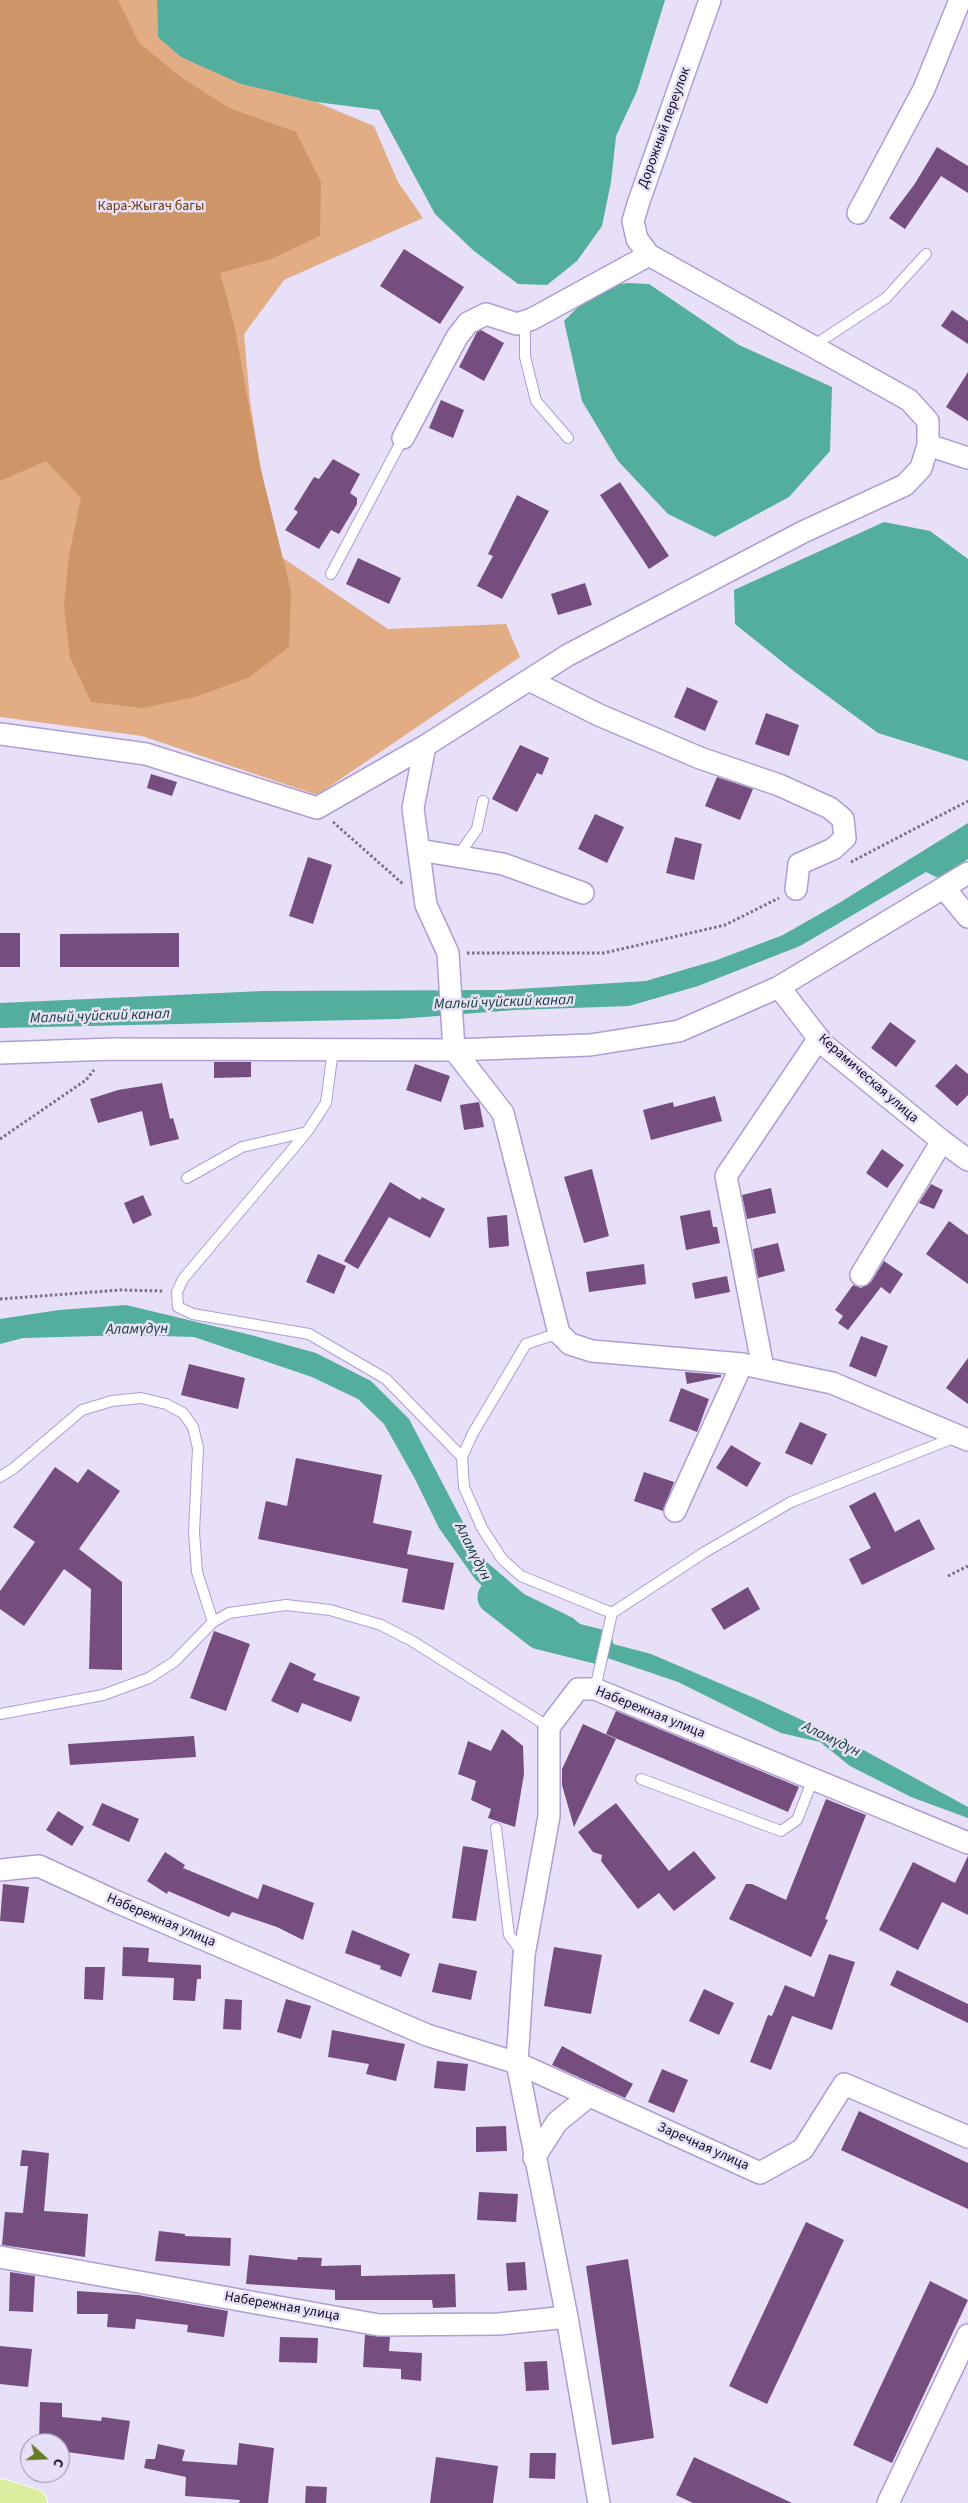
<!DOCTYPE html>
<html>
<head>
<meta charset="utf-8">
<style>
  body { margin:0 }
  #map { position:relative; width:968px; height:2503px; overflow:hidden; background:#e7e0f8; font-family:"Source Sans 3",sans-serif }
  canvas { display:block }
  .north { position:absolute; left:20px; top:2433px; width:50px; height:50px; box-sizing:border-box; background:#e7e0f8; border:1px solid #928ba1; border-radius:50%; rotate:110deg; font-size:14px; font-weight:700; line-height:20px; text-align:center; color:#130b1f }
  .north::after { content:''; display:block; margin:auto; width:18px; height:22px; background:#697927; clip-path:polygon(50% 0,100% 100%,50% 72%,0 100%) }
</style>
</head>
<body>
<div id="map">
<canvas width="968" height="2503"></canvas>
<div class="north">С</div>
</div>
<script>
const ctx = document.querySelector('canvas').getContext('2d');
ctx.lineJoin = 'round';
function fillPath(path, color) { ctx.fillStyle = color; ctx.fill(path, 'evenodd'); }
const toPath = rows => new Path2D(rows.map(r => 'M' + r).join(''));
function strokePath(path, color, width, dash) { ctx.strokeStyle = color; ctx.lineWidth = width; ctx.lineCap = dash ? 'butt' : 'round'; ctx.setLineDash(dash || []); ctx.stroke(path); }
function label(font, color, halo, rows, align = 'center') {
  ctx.font = font + ' "Source Sans 3",sans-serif'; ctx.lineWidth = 5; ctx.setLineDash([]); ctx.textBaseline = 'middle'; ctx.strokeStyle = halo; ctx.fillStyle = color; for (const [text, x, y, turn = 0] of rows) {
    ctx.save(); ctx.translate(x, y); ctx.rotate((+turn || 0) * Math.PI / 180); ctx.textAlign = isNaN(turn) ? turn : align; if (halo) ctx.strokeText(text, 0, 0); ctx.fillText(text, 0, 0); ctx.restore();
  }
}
fillPath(toPath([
  [0,0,157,0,158,37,241,84,316,102,374,126,398,182,423,218,284,280,244,334,250,401,274,552,388,629,506,624,520,657,317,795,142,736,0,717]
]), '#e2ad84');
fillPath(toPath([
  [0,0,118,0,139,43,181,77,229,108,296,132,321,182,320,236,271,259,220,273,234,324,260,466,291,591,289,647,248,678,195,697,143,708,91,702,70,657,64,606,69,556,81,498,46,461,0,481]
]), '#ce9668');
fillPath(toPath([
  [157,0,665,0,637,91,616,136,611,182,602,226,577,261,547,285,518,284,474,251,435,214,379,110,316,102,241,84,181,57,158,37],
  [628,283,649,284,739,345,832,387,830,451,789,497,715,537,668,514,618,461,582,401,564,321,590,295,608,286],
  [884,522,930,531,968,559,968,761,878,733,795,672,735,624,734,590],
  [968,823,968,859,938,878,926,872,800,946,698,986,629,1006,515,1010,398,1019,0,1028,0,1003,263,991,502,990,646,981,717,960,783,935,839,903],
  [126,1305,251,1335,316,1353,371,1381,409,1419,481,1557,524,1594,573,1618,598,1640,651,1654,759,1700,847,1741,968,1807,968,1818,911,1797,850,1766,820,1742,781,1733,678,1682,581,1649,516,1619,475,1579,439,1528,414,1477,384,1424,358,1399,312,1377,194,1337,131,1335,23,1338,0,1344,0,1319,59,1310]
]), '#53ae9d');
strokePath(toPath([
  [495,1597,540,1632,596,1646]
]), '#53ae9d', 35);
fillPath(toPath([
  [937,147,968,166,968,193,941,176,905,229,889,218,914,185],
  [404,249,464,287,440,324,380,286],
  [952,310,968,321,968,344,941,326],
  [481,330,504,343,484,381,459,367,477,332],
  [968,372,968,421,946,407],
  [441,400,464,410,453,438,429,428],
  [333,459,360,474,350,493,357,498,357,504,339,534,331,530,319,549,285,530,298,512,294,509,314,477,319,479],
  [620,482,669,556,649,569,600,495],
  [517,495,549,511,502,599,477,586,493,556,488,554],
  [358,558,401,578,389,604,346,584],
  [585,583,592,605,558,615,551,594],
  [687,687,718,701,705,731,674,717],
  [766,713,799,725,789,756,755,744],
  [520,745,549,758,542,775,537,773,517,812,492,799],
  [151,774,177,782,172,796,147,788],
  [717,777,753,789,740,820,705,806],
  [595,814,624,827,607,863,578,849],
  [675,837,702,844,694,880,666,873],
  [308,857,332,865,313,924,289,916],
  [0,933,20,933,20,967,0,967],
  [179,933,179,967,60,967,60,934],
  [890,1022,916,1041,896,1067,871,1048],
  [214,1062,251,1062,251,1077,214,1078],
  [415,1064,450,1076,441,1102,406,1090],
  [956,1064,968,1074,968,1095,957,1106,935,1086],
  [162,1083,170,1119,173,1118,179,1139,150,1146,142,1111,98,1123,90,1099,118,1090],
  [715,1096,722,1121,651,1140,643,1110,673,1102,674,1107],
  [479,1102,484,1127,464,1130,460,1105],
  [882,1149,904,1165,887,1188,866,1173],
  [592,1169,609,1236,584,1243,564,1177],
  [390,1182,420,1200,422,1197,445,1209,430,1238,389,1217,358,1269,344,1261],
  [931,1184,943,1190,934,1209,919,1203],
  [771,1188,776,1213,747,1219,742,1195],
  [143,1195,152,1215,133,1224,124,1203],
  [710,1210,713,1227,717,1227,720,1243,686,1250,680,1216],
  [507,1215,509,1246,489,1248,487,1217],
  [949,1221,968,1235,968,1284,926,1254],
  [778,1243,785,1271,758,1278,753,1249],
  [318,1254,346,1266,334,1294,306,1282],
  [884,1261,903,1274,890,1294,881,1287,848,1330,838,1323,843,1316,835,1310,853,1285,861,1288,871,1282],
  [644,1264,646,1284,589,1292,586,1272],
  [727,1276,730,1292,695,1299,692,1283],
  [861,1336,888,1346,876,1377,849,1366],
  [968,1358,968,1404,946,1388],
  [189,1364,245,1378,238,1409,181,1395],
  [685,1372,721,1375,721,1377,687,1384],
  [681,1388,709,1399,697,1432,669,1421],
  [800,1422,827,1434,812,1465,785,1453],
  [731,1445,761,1463,747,1487,716,1468],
  [296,1458,382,1475,373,1523,412,1531,407,1554,454,1563,444,1610,402,1602,408,1569,258,1539,266,1501,287,1506],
  [55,1467,78,1483,88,1469,120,1491,79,1549,122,1582,122,1670,89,1669,91,1589,64,1569,24,1626,0,1609,0,1591,35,1542,13,1527],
  [644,1472,674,1482,663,1511,634,1501],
  [875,1492,895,1532,919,1519,935,1549,862,1585,849,1559,871,1548,849,1506],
  [748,1587,760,1609,724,1630,711,1609],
  [214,1631,250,1644,226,1711,190,1698],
  [290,1662,316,1674,313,1680,360,1697,351,1722,302,1703,298,1713,271,1701],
  [616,1711,799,1787,788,1812,606,1734],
  [583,1724,616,1739,574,1827,562,1785,562,1769],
  [502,1729,523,1746,524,1774,515,1827,488,1818,491,1809,471,1800,476,1781,458,1774,468,1741,491,1751],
  [194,1736,196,1757,70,1765,68,1744],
  [826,1799,866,1815,825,1919,828,1920,811,1957,729,1919,746,1884,752,1884,786,1900],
  [102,1803,139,1819,129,1842,92,1825],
  [616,1803,669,1871,694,1851,716,1878,674,1911,659,1893,638,1909,601,1861,602,1855,593,1852,578,1832],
  [58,1811,84,1827,72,1846,46,1830],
  [463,1846,488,1850,476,1921,452,1918],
  [165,1852,185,1865,183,1868,258,1899,263,1884,314,1903,303,1940,277,1927,232,1912,229,1917,168,1891,167,1894,147,1881],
  [968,1856,968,1915,942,1902,918,1950,879,1930,913,1862,955,1883],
  [3,1884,29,1887,24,1923,0,1921],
  [352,1930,410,1954,401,1977,380,1969,381,1966,345,1953],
  [123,1947,149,1948,148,1962,201,1965,201,1979,197,1979,195,2001,173,2000,174,1978,122,1976],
  [554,1947,602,1955,591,2014,544,2006],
  [829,1954,855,1962,832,2030,792,2016,771,2070,750,2062,768,2015,772,2016,785,1985,814,1997],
  [439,1963,477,1971,471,2000,432,1992],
  [85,1967,105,1967,103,2000,84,1999],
  [897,1970,968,2004,968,2023,890,1985],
  [704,1989,734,2003,719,2035,689,2021],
  [225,1999,242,2000,241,2030,223,2029],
  [286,1999,311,2006,301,2039,277,2032],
  [332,2030,405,2044,396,2081,366,2074,369,2064,328,2057],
  [562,2046,633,2084,625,2098,552,2065],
  [437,2061,468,2064,465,2091,434,2088],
  [662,2069,688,2080,674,2113,648,2102],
  [859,2111,968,2163,968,2209,841,2150],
  [506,2126,507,2151,476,2152,476,2127],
  [22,2150,49,2153,44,2211,88,2214,85,2257,2,2245,5,2212,23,2213,28,2166,20,2166],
  [479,2192,518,2194,516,2222,477,2220],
  [806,2222,844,2240,767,2404,729,2386],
  [159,2231,185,2234,185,2236,231,2238,230,2266,155,2261],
  [249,2255,297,2260,298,2257,322,2258,321,2266,361,2265,361,2276,455,2274,456,2307,433,2308,432,2300,335,2300,335,2290,246,2284],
  [628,2259,654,2438,612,2445,586,2266],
  [525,2262,527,2290,508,2291,506,2263],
  [10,2272,35,2276,33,2312,9,2311],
  [930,2281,968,2300,892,2463,853,2445],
  [77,2291,138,2295,228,2311,224,2337,187,2332,188,2325,136,2319,135,2329,107,2327,108,2314,77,2314],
  [365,2335,390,2337,389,2351,422,2353,421,2381,401,2379,401,2369,363,2367],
  [280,2337,318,2338,317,2363,279,2362],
  [0,2346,32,2349,28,2387,0,2384],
  [547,2361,549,2390,526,2391,524,2362],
  [40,2402,62,2403,62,2417,101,2421,102,2417,130,2421,124,2460,60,2451,60,2443,39,2443],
  [239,2443,274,2448,268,2503,239,2503,240,2500,185,2496,186,2477,144,2468,146,2459,155,2459,158,2444,185,2450,182,2461,237,2465],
  [530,2453,556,2453,555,2479,529,2478],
  [436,2457,498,2466,493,2503,430,2503],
  [694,2457,792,2503,693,2503,676,2495],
  [306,2486,327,2487,326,2503,305,2503]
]), '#754d7f');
const lane = toPath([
  [525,321,525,357,536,401,568,438],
  [813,346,886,298,926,254],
  [331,574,403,438],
  [458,856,477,829,483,801],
  [333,1050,326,1103,307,1132,183,1279,177,1292,178,1307,193,1314,309,1334,386,1379,462,1457],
  [187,1178,242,1147,307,1132],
  [559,1333,526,1344,473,1433,462,1457,464,1487,482,1528,502,1559,521,1576,612,1613],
  [0,1477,14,1468,82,1410,112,1401,141,1398,166,1404,183,1413,193,1427,198,1448,194,1532,197,1572,213,1622],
  [595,1689,612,1613,705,1552,791,1502,956,1437],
  [0,1714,103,1695,149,1678,174,1662,213,1622,229,1613,286,1605,330,1610,381,1625,412,1641,549,1727],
  [641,1779,781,1831,797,1820,813,1779],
  [496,1828,509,1935,523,1954]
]);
const street = toPath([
  [858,213,924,89,960,0],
  [403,438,457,337,468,323,486,314,517,324,532,319,649,255],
  [928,445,968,458],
  [529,680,599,715,700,758,779,785,830,808,843,819,845,838,833,849,799,864,796,889],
  [0,734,146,754,317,808,425,746,568,655,803,532,905,485,921,468,928,445,928,421,909,400,649,255,637,239,633,221,639,201,710,0],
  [425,746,413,808,426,905,448,953,454,1050,503,1113,559,1333,570,1344,592,1351,742,1364,832,1383,968,1440],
  [419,850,503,864,583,893],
  [944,888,968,917],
  [779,987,823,1044,942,1141,968,1160],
  [0,1053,113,1049,454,1050,590,1045,679,1031,779,987,968,873],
  [861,1275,942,1141],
  [763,1368,726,1176,819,1038],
  [675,1511,742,1364],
  [0,1870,39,1866,117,1902,427,2035,517,2063,760,2173,803,2149,844,2084,968,2137],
  [534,2158,557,2122,589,2096],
  [0,2257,379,2325,499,2324,567,2317],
  [599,2503,567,2317,517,2063,524,1955,549,1816,549,1727,578,1689,595,1689,968,1843],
  [888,2503,968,2335]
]);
const primary = toPath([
  [0,2493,33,2503]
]);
strokePath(lane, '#af9dd5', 12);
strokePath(street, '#af9dd5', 24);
strokePath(primary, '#fff', 30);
strokePath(toPath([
  [333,822,403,884],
  [851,862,968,801],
  [467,953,604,953,725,925,779,898],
  [0,1139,86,1080,94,1070],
  [0,1299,120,1290,163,1291],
  [948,1576,968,1566]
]), '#787187', 3, [2.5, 2.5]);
strokePath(lane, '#fff', 10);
strokePath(street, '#fff', 21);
strokePath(primary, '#ddeda0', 28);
label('14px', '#130b1f', '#e7e0f8', [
  ["Дорожный переулок",665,128,-70],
  ["Керамическая улица",868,1079,41],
  ["Набережная улица",650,1713,22],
  ["Набережная улица",161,1921,23],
  ["Заречная улица",703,2147,24],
  ["Набережная улица",282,2307,10]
]);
label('14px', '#713c02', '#e7e0f8', [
  ["Кара-Жыгач багы",151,207]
]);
label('italic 15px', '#113b34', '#e7e0f8', [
  ["Малый чуйский канал",504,1003,-2],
  ["Малый чуйский канал",100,1017,-2],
  ["Аламүдүн",137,1330,-1],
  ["Аламүдүн",472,1552,63],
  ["Аламүдүн",831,1740,26]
]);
</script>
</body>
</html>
